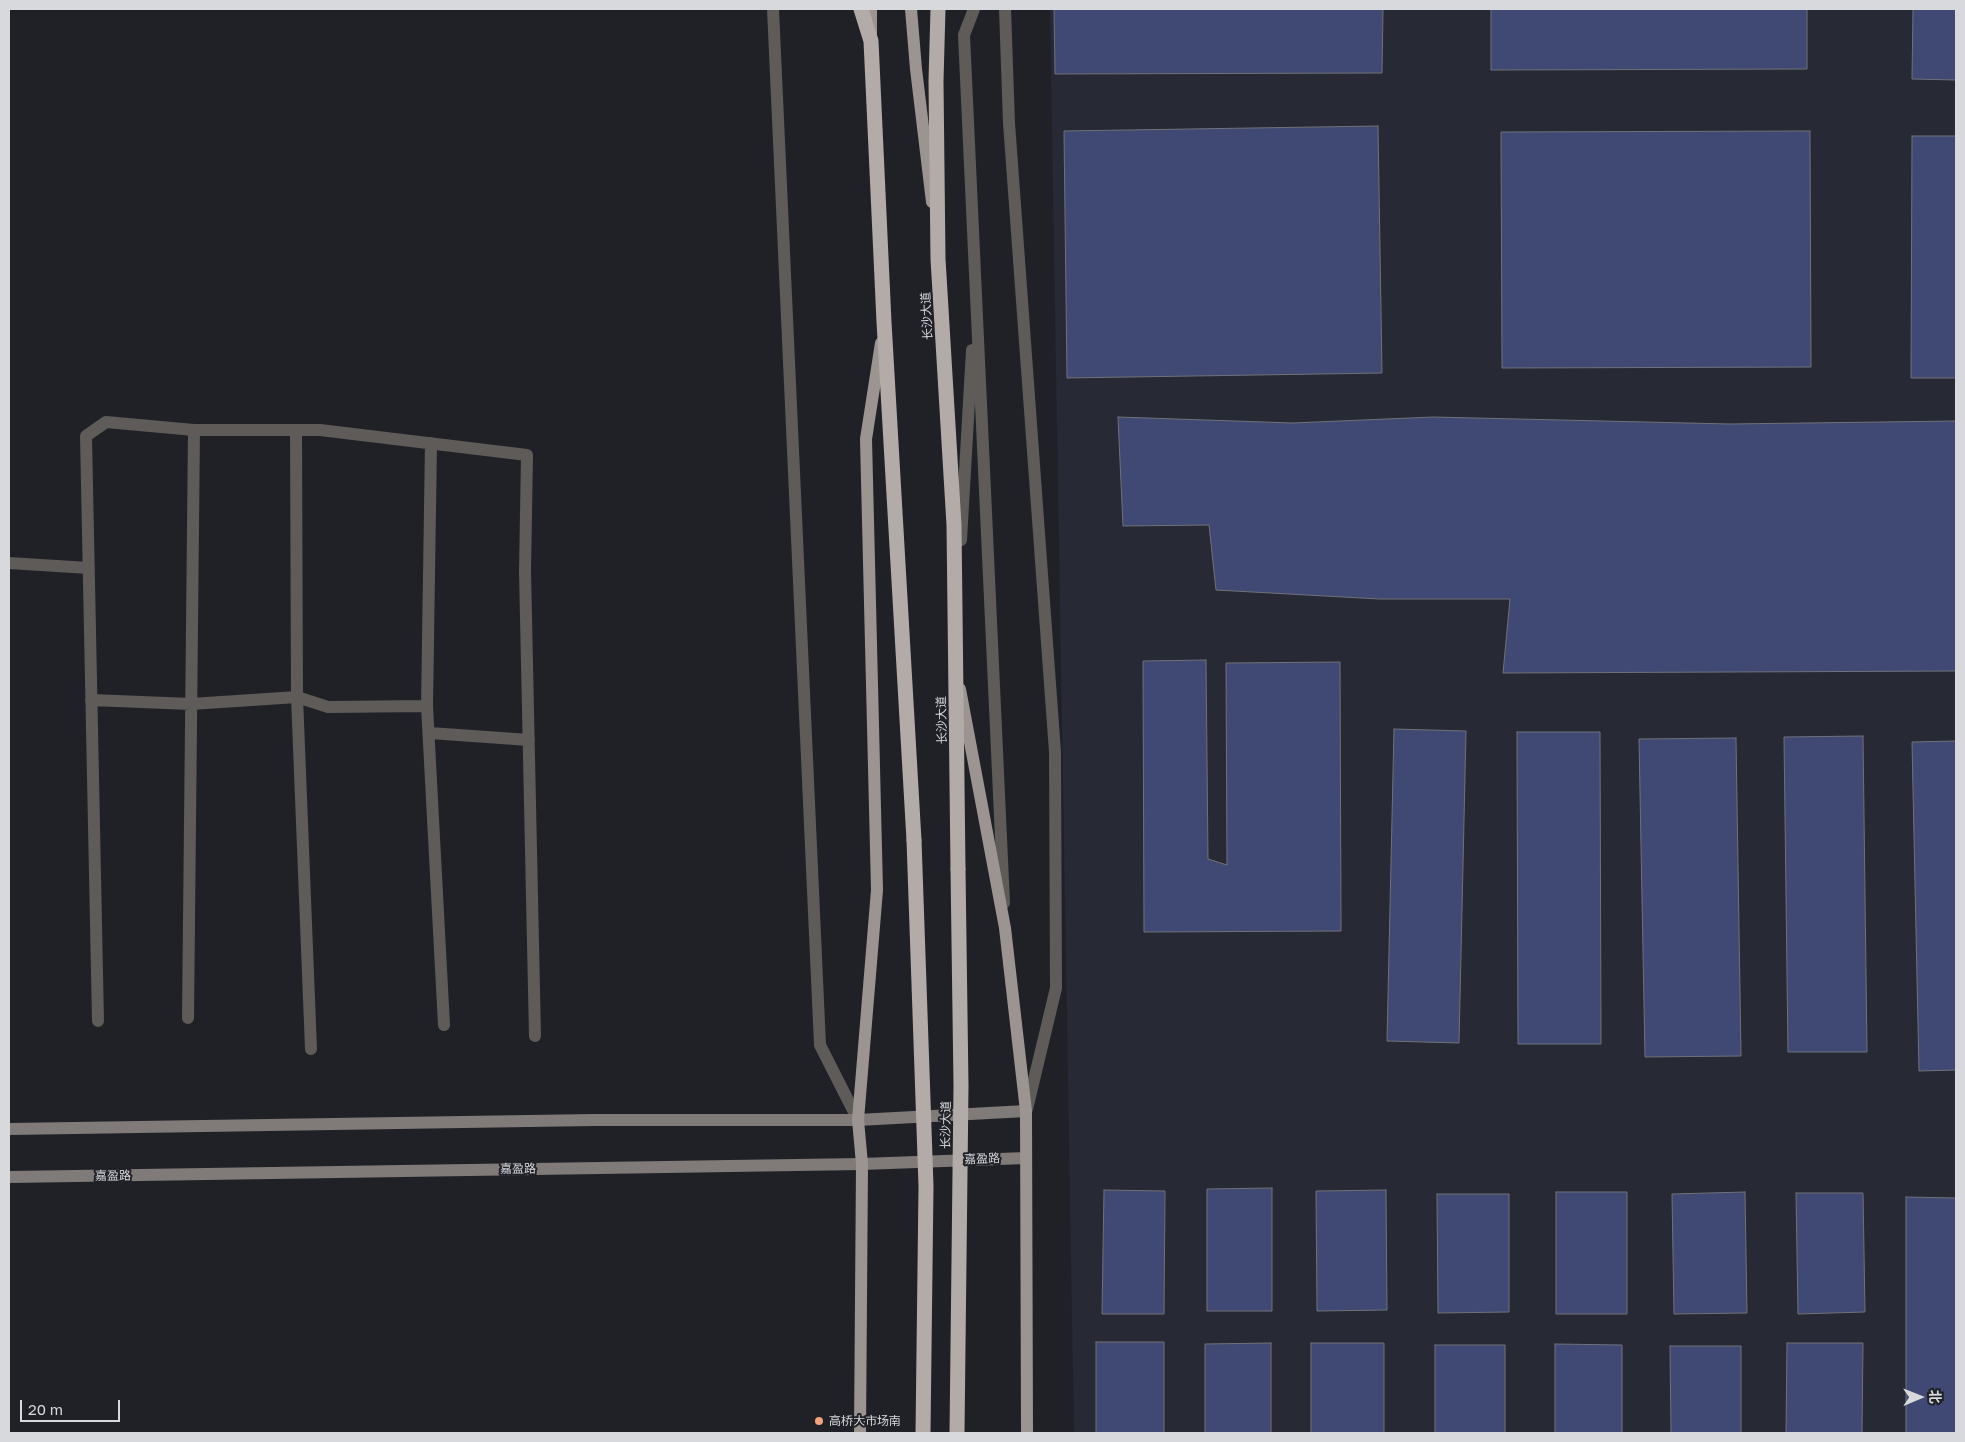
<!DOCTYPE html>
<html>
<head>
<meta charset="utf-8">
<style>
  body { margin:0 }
  #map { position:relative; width:1965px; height:1442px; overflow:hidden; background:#202127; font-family:"Golos Text","Noto Sans SC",sans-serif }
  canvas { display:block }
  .frame { position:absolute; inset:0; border:10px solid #d8d9dd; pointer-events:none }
  .north { position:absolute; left:1895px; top:1372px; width:50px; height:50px; -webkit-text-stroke:4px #202127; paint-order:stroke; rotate:89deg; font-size:14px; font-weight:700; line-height:20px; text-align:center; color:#d8d9dd }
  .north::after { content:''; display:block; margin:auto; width:18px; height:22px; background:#d8d9dd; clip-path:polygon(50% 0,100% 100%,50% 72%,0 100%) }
  .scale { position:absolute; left:20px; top:1400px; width:100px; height:22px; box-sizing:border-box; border:2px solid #d8d9dd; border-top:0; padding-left:6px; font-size:15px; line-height:18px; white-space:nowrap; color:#d8d9dd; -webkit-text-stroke:4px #202127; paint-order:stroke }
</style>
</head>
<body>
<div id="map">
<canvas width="1965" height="1442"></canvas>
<div class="frame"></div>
<div class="north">北</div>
<div class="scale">20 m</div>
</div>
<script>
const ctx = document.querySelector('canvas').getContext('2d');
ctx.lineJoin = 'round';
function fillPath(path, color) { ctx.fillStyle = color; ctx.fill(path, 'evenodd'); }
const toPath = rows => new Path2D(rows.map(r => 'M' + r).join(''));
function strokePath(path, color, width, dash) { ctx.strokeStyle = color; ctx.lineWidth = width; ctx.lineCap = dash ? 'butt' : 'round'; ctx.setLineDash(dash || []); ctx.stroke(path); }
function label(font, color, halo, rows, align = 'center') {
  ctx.font = font + ' "Golos Text","Noto Sans SC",sans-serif'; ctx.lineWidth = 4; ctx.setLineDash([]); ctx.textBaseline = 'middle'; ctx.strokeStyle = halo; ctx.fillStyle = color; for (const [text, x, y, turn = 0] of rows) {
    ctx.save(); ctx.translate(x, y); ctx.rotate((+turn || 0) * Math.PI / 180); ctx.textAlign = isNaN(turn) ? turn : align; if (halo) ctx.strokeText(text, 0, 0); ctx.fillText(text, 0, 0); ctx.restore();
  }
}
fillPath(toPath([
  [1050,9,1956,9,1956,1433,1074,1433]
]), '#272a35');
const building = toPath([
  [1054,9,1383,9,1382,73,1055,74,1054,9],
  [1491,9,1807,9,1807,69,1491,70,1491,9],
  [1913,9,1956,9,1956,80,1912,79,1913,9],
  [1378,126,1382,373,1067,378,1064,131,1378,126],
  [1810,131,1811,367,1502,368,1501,132,1810,131],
  [1912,136,1956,136,1956,378,1911,378,1912,136],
  [1118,417,1293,423,1433,417,1730,424,1956,421,1956,671,1503,673,1510,599,1379,599,1216,590,1209,525,1123,526,1118,417],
  [1206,660,1208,859,1227,865,1226,663,1340,662,1341,931,1144,932,1143,661,1206,660],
  [1394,729,1466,731,1459,1043,1387,1041,1394,729],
  [1517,732,1600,732,1601,1044,1518,1044,1517,732],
  [1863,736,1867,1052,1788,1052,1784,737,1863,736],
  [1736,738,1741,1056,1645,1057,1639,739,1736,738],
  [1956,741,1956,1070,1919,1071,1912,742,1956,741],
  [1272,1188,1272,1311,1207,1311,1207,1189,1272,1188],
  [1104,1190,1165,1191,1164,1314,1102,1314,1104,1190],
  [1386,1190,1387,1310,1317,1311,1316,1191,1386,1190],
  [1556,1192,1627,1192,1627,1314,1556,1314,1556,1192],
  [1745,1192,1747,1313,1674,1314,1672,1194,1745,1192],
  [1796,1193,1863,1193,1865,1312,1798,1314,1796,1193],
  [1437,1194,1509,1194,1509,1312,1438,1313,1437,1194],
  [1906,1197,1956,1198,1956,1433,1906,1433,1906,1197],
  [1096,1342,1164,1342,1164,1433,1096,1433,1096,1342],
  [1271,1343,1271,1433,1205,1433,1205,1344,1271,1343],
  [1311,1343,1384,1343,1384,1433,1311,1433,1311,1343],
  [1787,1343,1863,1343,1862,1433,1786,1433,1787,1343],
  [1555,1344,1622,1345,1622,1433,1555,1433,1555,1344],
  [1435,1345,1505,1345,1505,1433,1435,1433,1435,1345],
  [1670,1346,1741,1346,1741,1433,1671,1433,1670,1346]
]);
fillPath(building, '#404973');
strokePath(building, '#707278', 1);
strokePath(toPath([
  [773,9,820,1045,858,1120],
  [974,9,964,35,1004,903],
  [1005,9,1009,123,1055,752,1056,988,1027,1109],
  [296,430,297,697,311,1049],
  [431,443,427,706,444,1025],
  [961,540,972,350],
  [9,563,89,568],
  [91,700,191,704,297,697,328,707,427,706],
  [430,733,529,740],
  [188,1018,194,430],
  [98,1021,86,436,106,422,194,430,320,430,527,455,525,571,535,1036]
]), '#5e5b59', 12);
strokePath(toPath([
  [9,1129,593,1120,858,1120,1026,1111],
  [9,1177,862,1164,1026,1158]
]), '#807b79', 12);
strokePath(toPath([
  [871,9,871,34],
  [911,9,916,69,932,202],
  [960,689,1005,928,1026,1111,1027,1433],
  [860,1433,862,1164,858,1120,877,890,866,439,881,343]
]), '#9b9491', 12);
strokePath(toPath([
  [861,9,871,41,884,322,914,840],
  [938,9,936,81,938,259,954,525,958,869]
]), '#b3aba7', 15);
strokePath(toPath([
  [914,840,926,1186,923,1433],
  [957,1433,961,1086,958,869]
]), '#b3aba7', 15);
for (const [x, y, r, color] of [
  [819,1421,5,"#f1a27b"]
]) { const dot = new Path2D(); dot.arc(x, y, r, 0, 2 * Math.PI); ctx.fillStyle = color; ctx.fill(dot); strokePath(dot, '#202127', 2); }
label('12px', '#d8d9dd', '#202127', [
  ["长沙大道",927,316,-93],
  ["长沙大道",942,720,-91],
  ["长沙大道",946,1125,-89],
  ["嘉盈路",982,1159,-2],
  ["嘉盈路",518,1169,-1],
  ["嘉盈路",113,1176,-1]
]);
label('12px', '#d8d9dd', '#202127', [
  ["高桥大市场南",829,1421]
], 'left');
</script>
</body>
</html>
